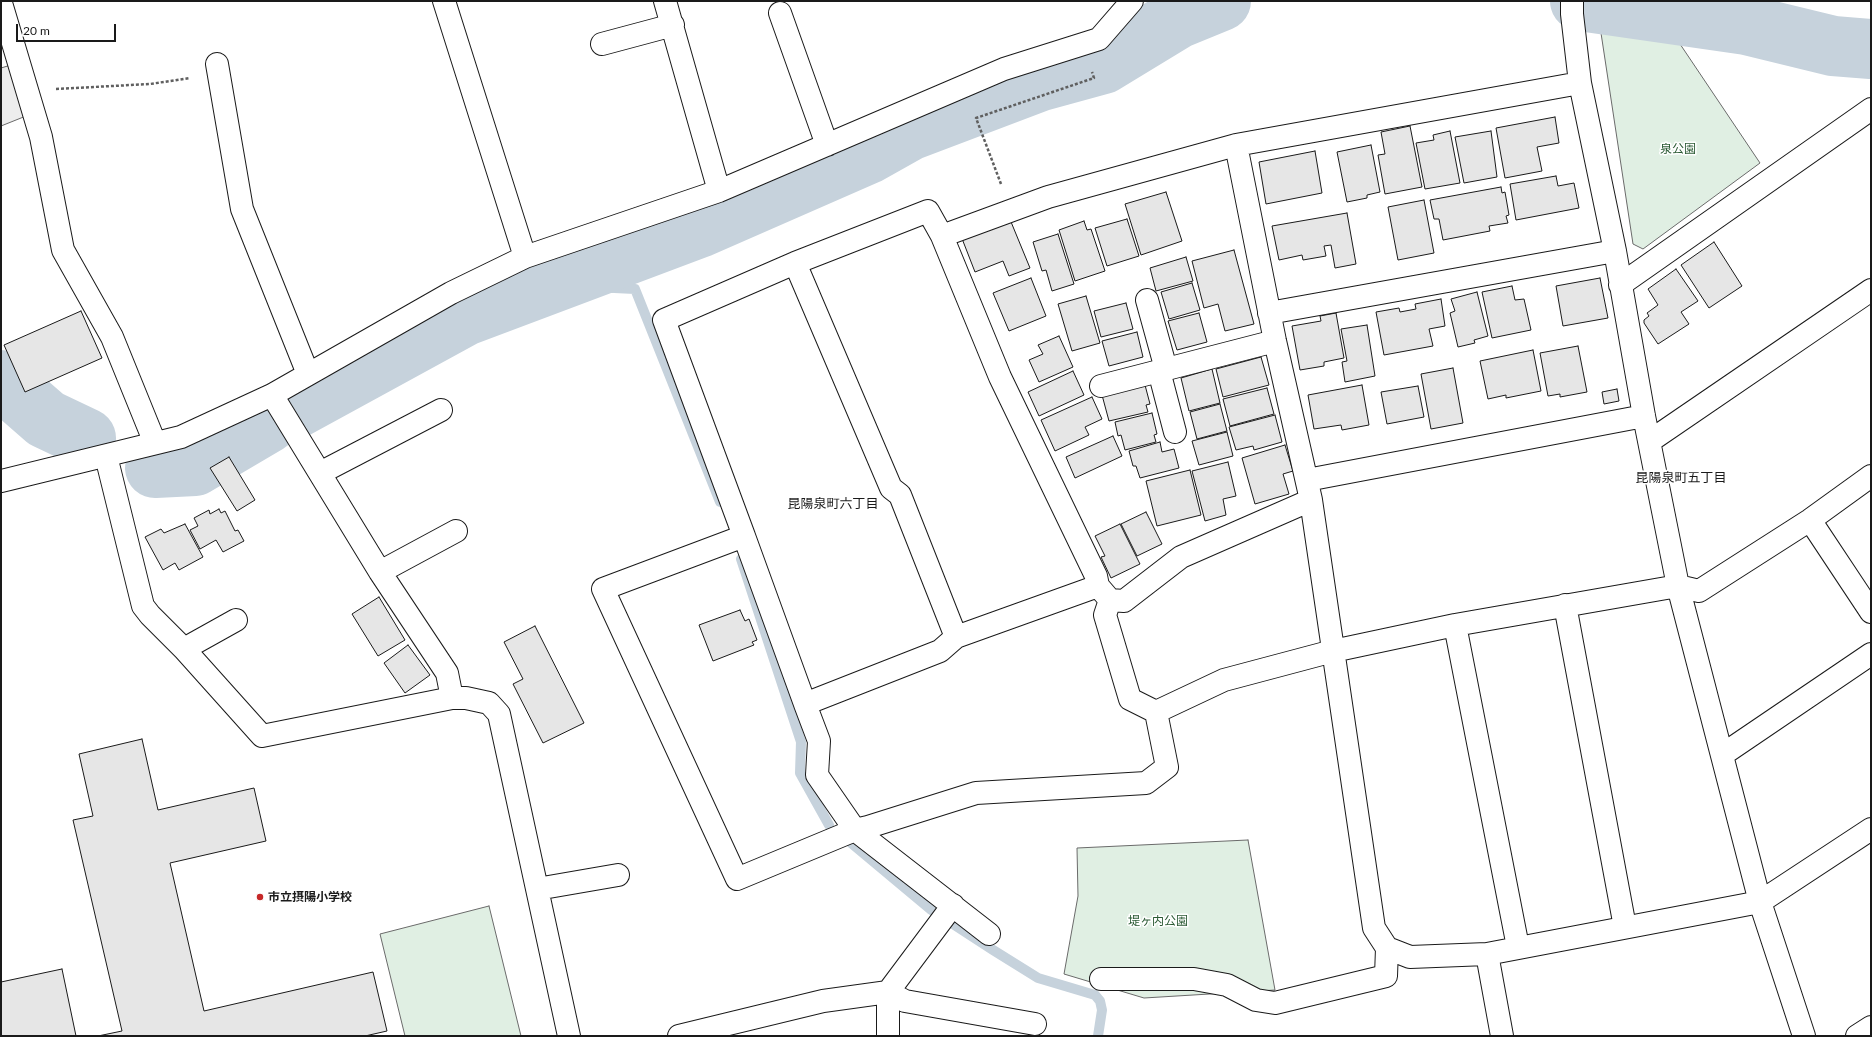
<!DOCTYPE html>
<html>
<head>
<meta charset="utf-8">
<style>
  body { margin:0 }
  #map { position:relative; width:1872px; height:1037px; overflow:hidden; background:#fff; font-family:Lato,sans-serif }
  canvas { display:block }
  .frame { position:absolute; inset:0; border:2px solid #1a1a1a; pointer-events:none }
  .scale { position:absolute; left:16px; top:24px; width:100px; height:18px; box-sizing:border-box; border:2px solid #1a1a1a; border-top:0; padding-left:5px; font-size:12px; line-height:14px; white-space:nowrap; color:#1a1a1a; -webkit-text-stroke:3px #fff; paint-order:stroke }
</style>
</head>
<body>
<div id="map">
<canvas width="1872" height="1037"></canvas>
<div class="frame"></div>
<div class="scale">20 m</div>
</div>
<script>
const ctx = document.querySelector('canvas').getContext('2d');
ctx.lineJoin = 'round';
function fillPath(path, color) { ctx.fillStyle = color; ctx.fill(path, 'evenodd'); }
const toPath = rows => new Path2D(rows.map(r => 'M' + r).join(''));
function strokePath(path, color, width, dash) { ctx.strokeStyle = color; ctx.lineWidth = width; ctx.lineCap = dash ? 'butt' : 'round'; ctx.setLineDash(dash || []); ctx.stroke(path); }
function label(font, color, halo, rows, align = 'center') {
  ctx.font = font + ' Lato,"Noto Sans JP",sans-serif'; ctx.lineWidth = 3; ctx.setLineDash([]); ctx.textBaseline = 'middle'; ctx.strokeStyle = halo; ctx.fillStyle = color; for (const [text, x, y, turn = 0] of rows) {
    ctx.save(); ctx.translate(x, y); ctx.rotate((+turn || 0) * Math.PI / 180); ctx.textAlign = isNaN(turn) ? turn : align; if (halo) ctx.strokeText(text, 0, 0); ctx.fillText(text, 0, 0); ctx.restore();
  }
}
const green = toPath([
  [1601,33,1678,41,1760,163,1643,249,1633,244,1601,33],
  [1248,840,1275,990,1144,998,1064,974,1078,896,1077,848,1248,840],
  [489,906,521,1036,405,1036,380,934,489,906]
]);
fillPath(green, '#e0efe3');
strokePath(green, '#6a6a6a', 1);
const parking = toPath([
  [11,65,26,116,1,126,1,68,11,65]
]);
fillPath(parking, '#ededed');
strokePath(parking, '#6a6a6a', 1);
strokePath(toPath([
  [555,281,573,286,635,289,720,502],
  [741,559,801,742,800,773,829,825],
  [851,843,930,909,993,950,1038,978,1095,995,1100,1001,1102,1010,1098,1036]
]), '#c6d2dc', 10);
strokePath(toPath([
  [1580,1,1747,25,1833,46,1871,49],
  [1,380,46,419,86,438],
  [293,410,465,316,699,228,868,154,909,131,1041,81,1103,64,1177,19,1221,1],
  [155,468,195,466,268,423]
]), '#c6d2dc', 60);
const building = toPath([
  [1555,117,1559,143,1537,147,1542,171,1505,178,1496,128,1555,117],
  [1410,126,1422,187,1385,194,1378,155,1385,154,1381,132,1410,126],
  [1450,131,1460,183,1425,189,1416,143,1434,140,1433,135,1450,131],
  [1491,131,1497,177,1464,183,1455,137,1491,131],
  [1371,145,1380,192,1367,195,1367,198,1347,202,1337,152,1371,145],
  [1315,151,1322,193,1266,204,1259,162,1315,151],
  [1556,176,1558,186,1574,183,1579,208,1516,220,1510,184,1556,176],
  [1501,187,1502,193,1505,192,1509,215,1506,216,1508,223,1489,226,1490,231,1443,240,1439,219,1434,219,1430,200,1501,187],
  [1166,192,1182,241,1141,255,1125,204,1166,192],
  [1424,200,1434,253,1398,260,1388,207,1424,200],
  [1347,213,1356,264,1335,268,1331,245,1324,246,1326,256,1303,260,1302,255,1279,260,1272,226,1347,213],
  [1009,217,1030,268,1009,276,1003,261,975,272,961,236,1009,217],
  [1127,219,1139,256,1107,266,1095,228,1127,219],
  [1084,221,1087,230,1091,229,1105,271,1075,281,1059,230,1084,221],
  [1058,234,1074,284,1052,291,1046,270,1042,271,1033,242,1058,234],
  [1714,242,1742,286,1709,308,1681,265,1714,242],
  [1234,250,1254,324,1225,331,1218,304,1204,308,1192,261,1234,250],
  [1186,257,1193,281,1156,291,1150,268,1186,257],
  [1676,269,1698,301,1681,312,1689,324,1658,344,1644,323,1644,320,1649,316,1647,313,1658,305,1648,289,1676,269],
  [1031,278,1046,316,1009,331,993,293,1031,278],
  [1600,278,1608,318,1563,326,1556,286,1600,278],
  [1192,283,1200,310,1169,319,1161,292,1192,283],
  [1512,286,1515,300,1524,299,1531,330,1492,338,1482,292,1512,286],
  [1477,292,1488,336,1474,340,1475,343,1458,347,1450,313,1455,311,1451,299,1477,292],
  [1086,296,1100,343,1072,351,1058,304,1086,296],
  [1441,299,1445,326,1429,329,1433,346,1384,355,1376,312,1399,308,1400,312,1416,309,1415,304,1441,299],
  [1126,303,1133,329,1101,337,1094,311,1126,303],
  [81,311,102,358,25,392,4,345,81,311],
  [1199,313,1207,342,1177,350,1168,321,1199,313],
  [1336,313,1344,358,1324,362,1324,366,1300,370,1292,326,1321,321,1320,316,1336,313],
  [1367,325,1375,376,1345,382,1342,362,1347,361,1341,329,1367,325],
  [1137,332,1143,357,1109,366,1102,341,1137,332],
  [1059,336,1073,367,1039,382,1029,360,1043,354,1038,345,1059,336],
  [1578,346,1587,392,1560,397,1560,394,1548,396,1540,353,1578,346],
  [1533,350,1541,391,1506,398,1506,395,1488,399,1480,361,1533,350],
  [1261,357,1269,385,1223,397,1216,369,1261,357],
  [1453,368,1463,423,1431,429,1421,374,1453,368],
  [1212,369,1220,403,1189,411,1181,378,1212,369],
  [1073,371,1084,395,1039,416,1028,392,1073,371],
  [1145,385,1150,404,1146,405,1148,412,1109,421,1102,395,1145,385],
  [1362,385,1369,425,1342,430,1341,425,1314,429,1308,395,1362,385],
  [1418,386,1424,417,1387,424,1381,392,1418,386],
  [1267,388,1274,414,1230,426,1223,399,1267,388],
  [1617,389,1619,401,1604,404,1602,392,1617,389],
  [1092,397,1102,419,1085,427,1089,435,1055,451,1041,420,1092,397],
  [1220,404,1227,431,1197,439,1190,412,1220,404],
  [1152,413,1157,434,1154,435,1156,442,1125,450,1121,435,1118,436,1115,422,1152,413],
  [1275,415,1282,442,1254,450,1253,446,1236,450,1229,427,1275,415],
  [1227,432,1233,456,1199,465,1192,441,1227,432],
  [1113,436,1122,456,1075,478,1066,457,1113,436],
  [1160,442,1162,452,1174,449,1179,468,1140,478,1136,466,1133,466,1129,451,1160,442],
  [1285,445,1293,471,1283,474,1289,494,1255,504,1242,458,1285,445],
  [229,457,255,500,237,511,210,468,229,457],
  [1228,462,1236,496,1223,499,1226,515,1205,521,1192,471,1228,462],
  [1190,470,1201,515,1157,526,1146,481,1190,470],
  [219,509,221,513,225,511,235,531,238,530,244,541,223,552,216,540,200,549,190,530,198,526,194,518,209,510,210,514,219,509],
  [1146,512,1162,544,1137,556,1121,524,1146,512],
  [185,524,203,557,179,570,175,563,163,570,145,537,161,529,164,533,185,524],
  [1120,524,1140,564,1111,578,1101,557,1105,556,1095,536,1120,524],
  [379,597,405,640,378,656,352,614,379,597],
  [740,610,745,621,749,619,757,640,752,642,754,645,713,661,699,625,740,610],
  [535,626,584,723,543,743,513,684,523,679,504,642,535,626],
  [408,645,430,675,405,693,384,663,408,645],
  [142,739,158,810,254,788,266,841,170,863,204,1011,373,972,387,1031,365,1036,98,1036,122,1031,73,820,93,816,79,754,142,739],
  [62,969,76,1036,1,1036,1,982,62,969]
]);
fillPath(building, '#e6e6e6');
strokePath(building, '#1a1a1a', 1);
const minor = toPath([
  [444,1,525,257],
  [665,1,719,191],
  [1572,1,1572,14,1580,83,1615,251,1644,416,1678,586,1760,902,1804,1036],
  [1,3,41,137,63,250,112,337,155,443],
  [780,13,827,145],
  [602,44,673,25],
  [217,64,242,209,308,374],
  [942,236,1048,197,1236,145,1580,83],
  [795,263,891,488,900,495,956,637,940,651,805,704,744,536,603,589,737,879,855,830,868,827,976,793,1146,783,1167,767,1156,712,1224,680,1333,651,1455,625,1678,586,1699,591,1810,520,1871,476],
  [1620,285,1871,109],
  [1147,300,1166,369],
  [1269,313,1615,251],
  [1159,371,1175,432],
  [1101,386,1275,341],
  [272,395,380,572,447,673,452,698],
  [1650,441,1871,290],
  [106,456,143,606,150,615,184,649,262,736,452,698,466,698,489,703,499,714,569,1036],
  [320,473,441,410],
  [1307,480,1644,416],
  [1,481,181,437,272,395,451,293,525,257,719,191,1004,69,1099,39,1132,1],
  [1311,500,1374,928,1387,948,1410,957,1487,954,1760,902,1871,829],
  [1810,520,1871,612],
  [744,536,664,320,795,263,928,211,942,236,1000,377,1096,576,1098,586],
  [380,572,456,531],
  [1110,600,1105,615,1130,699,1156,712],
  [1565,605,1625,927],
  [1455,625,1518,947],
  [956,637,1098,586,1110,600,1124,601,1181,557,1311,500,1275,341,1236,145],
  [184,649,236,620],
  [805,704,819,741,817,775,855,830,989,934],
  [1722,755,1871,654],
  [537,889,618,875],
  [1487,954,1502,1036],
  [1101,979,1194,979,1227,985,1256,1000,1275,1003,1386,976,1387,948],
  [679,1036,823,1001,888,992,953,905],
  [888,1036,888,992,905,1001,1035,1024],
  [1857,1036,1871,1027]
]);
strokePath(minor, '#1a1a1a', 24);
strokePath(toPath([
  [56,89,150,84,190,78],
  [1001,184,976,118,1094,78,1092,72]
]), '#5f5f5f', 2.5, [3, 2]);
strokePath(minor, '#fff', 22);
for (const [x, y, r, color] of [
  [260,897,4,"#c62828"]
]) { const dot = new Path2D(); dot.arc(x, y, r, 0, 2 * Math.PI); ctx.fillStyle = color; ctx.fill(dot); strokePath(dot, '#fff', 1.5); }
label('12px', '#2b5a34', '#fff', [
  ["泉公園",1678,149],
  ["堤ヶ内公園",1158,921]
]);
label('bold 12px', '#1a1a1a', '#fff', [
  ["市立摂陽小学校",268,897]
], 'left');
label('13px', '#1a1a1a', '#fff', [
  ["昆陽泉町五丁目",1681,478],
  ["昆陽泉町六丁目",833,504]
]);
</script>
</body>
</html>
